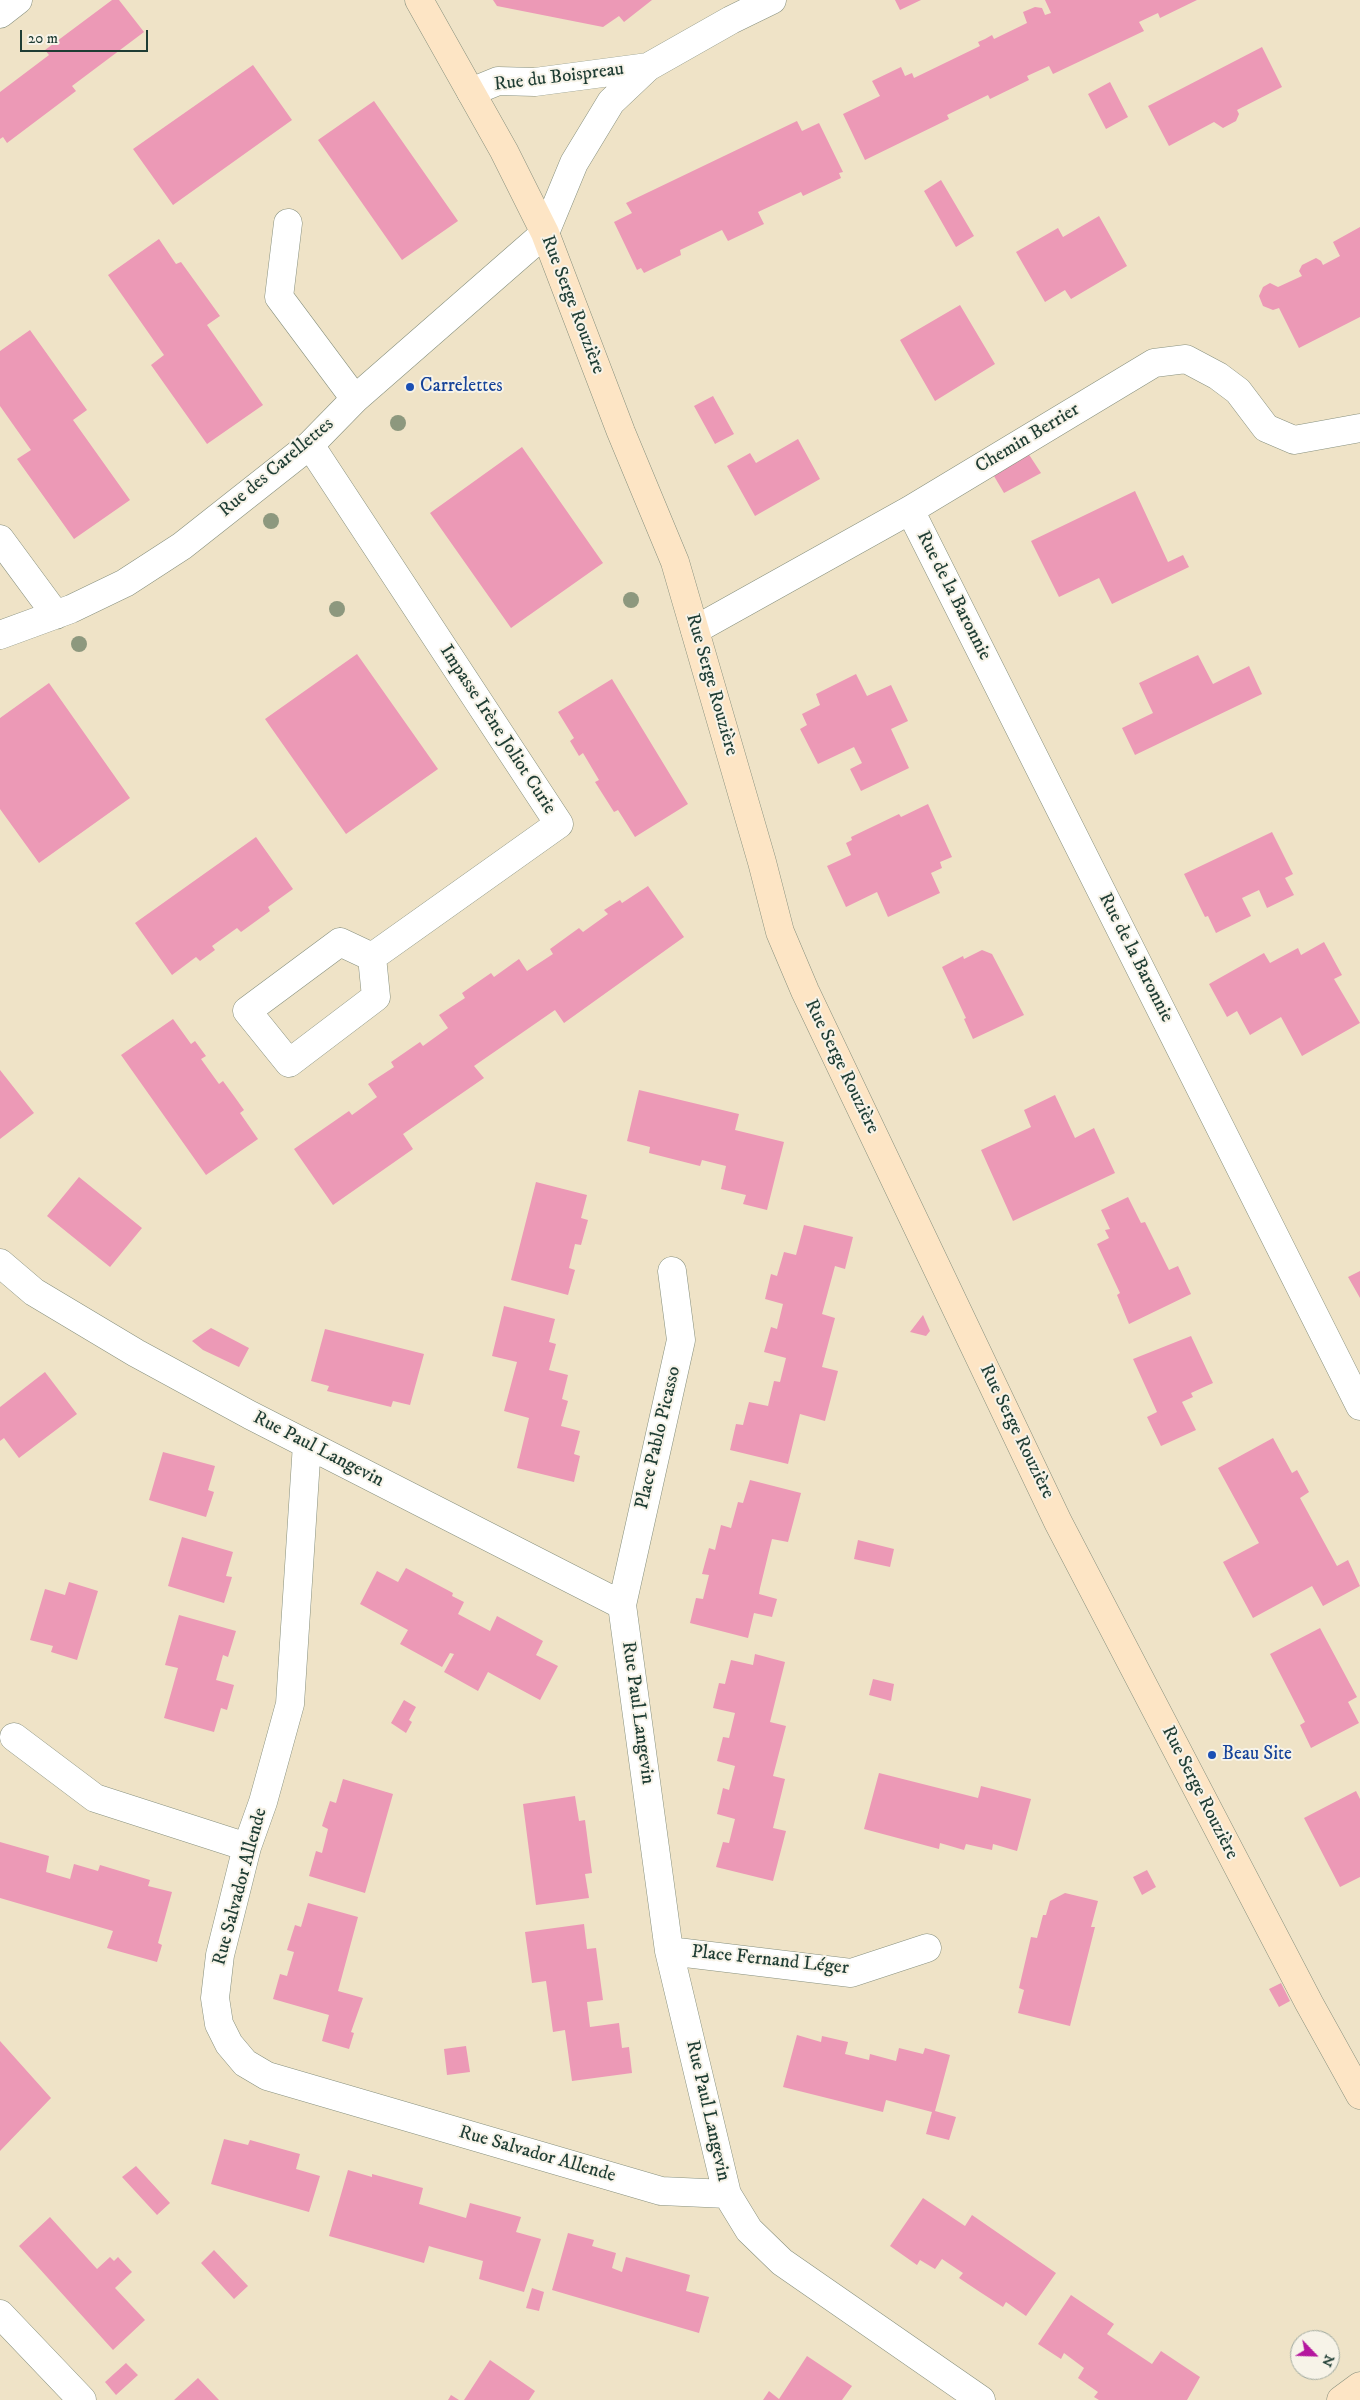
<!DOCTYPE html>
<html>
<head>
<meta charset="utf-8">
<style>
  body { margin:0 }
  #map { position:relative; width:1360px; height:2400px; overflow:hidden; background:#efe3c7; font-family:"IM FELL DW Pica",serif }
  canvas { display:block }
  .north { position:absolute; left:1290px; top:2330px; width:50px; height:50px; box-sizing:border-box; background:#f7f3e8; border:1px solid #a1aaa0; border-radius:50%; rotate:114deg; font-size:14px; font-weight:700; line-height:20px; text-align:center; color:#1f3d34 }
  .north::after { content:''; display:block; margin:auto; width:18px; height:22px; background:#b5179e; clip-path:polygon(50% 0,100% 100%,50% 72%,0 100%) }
  .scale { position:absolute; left:20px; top:30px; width:128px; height:22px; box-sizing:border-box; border:2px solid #1f3d34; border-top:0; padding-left:6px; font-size:15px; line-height:18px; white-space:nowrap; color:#1f3d34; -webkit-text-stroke:4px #f7f3e8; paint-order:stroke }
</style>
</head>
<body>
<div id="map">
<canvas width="1360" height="2400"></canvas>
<div class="north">N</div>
<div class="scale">20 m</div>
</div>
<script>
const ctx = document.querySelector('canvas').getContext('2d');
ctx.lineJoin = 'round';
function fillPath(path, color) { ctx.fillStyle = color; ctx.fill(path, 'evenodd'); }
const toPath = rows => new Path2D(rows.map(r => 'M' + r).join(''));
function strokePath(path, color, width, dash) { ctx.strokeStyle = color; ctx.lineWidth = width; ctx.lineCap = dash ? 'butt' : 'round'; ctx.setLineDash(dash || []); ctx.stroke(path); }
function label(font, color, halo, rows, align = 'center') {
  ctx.font = font + ' "IM FELL DW Pica",serif'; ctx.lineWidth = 4; ctx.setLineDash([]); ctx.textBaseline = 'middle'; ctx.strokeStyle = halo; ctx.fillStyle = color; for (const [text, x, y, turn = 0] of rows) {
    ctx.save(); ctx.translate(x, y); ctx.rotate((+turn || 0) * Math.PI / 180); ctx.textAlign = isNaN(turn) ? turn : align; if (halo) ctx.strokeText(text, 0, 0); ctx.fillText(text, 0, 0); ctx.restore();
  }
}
fillPath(toPath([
  [112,0,119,0,144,32,72,86,76,91,7,143,3,137,0,139,0,92,49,55,45,50],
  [493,0,652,0,624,22,619,16,603,27,497,6],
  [895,0,921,0,900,10],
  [1045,0,1197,0,1160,18,1158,13,1139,22,1144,31,1053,74,1049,66,1027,76,1029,80,990,99,988,95,947,115,949,119,865,160,843,114,880,96,872,81,901,67,905,76,912,73,914,78,980,46,978,42,985,39,992,35,994,39,1027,23,1023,12,1035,7,1042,8,1045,15,1051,13],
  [1262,47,1282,87,1237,110,1239,114,1236,121,1223,128,1214,122,1169,146,1148,106],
  [253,65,292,120,173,205,133,149],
  [1110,82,1128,117,1106,129,1088,94],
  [374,101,458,221,402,260,318,140],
  [797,121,802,131,819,123,843,172,839,173,841,178,803,196,801,192,758,212,764,224,728,241,722,230,680,250,681,255,644,273,641,268,637,270,614,222,632,213,626,203],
  [941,180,974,236,956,247,924,191],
  [1099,216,1127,266,1071,299,1065,290,1045,302,1016,252,1058,228,1063,237],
  [1360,227,1360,317,1299,348,1279,308,1273,310,1263,306,1259,296,1263,287,1270,283,1278,287,1302,276,1299,271,1302,265,1316,258,1321,261,1323,265,1340,256,1333,242],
  [159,239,176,264,181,262,220,316,207,325,263,405,207,444,151,365,164,355,108,275],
  [960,305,995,364,935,401,900,340],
  [30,330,87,410,73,420,130,500,74,539,17,459,31,450,0,406,0,351],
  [713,396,734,434,715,444,694,406],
  [798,439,820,479,755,516,727,466,750,453,756,463],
  [522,447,603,563,511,628,430,513],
  [1026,450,1041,473,1004,493,991,471],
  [1135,491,1168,562,1183,555,1189,567,1112,604,1099,578,1059,597,1031,541],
  [357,654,438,769,346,834,265,719],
  [1198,655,1213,684,1249,666,1262,694,1135,755,1122,728,1153,713,1139,683],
  [856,674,867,696,891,685,908,721,891,729,909,768,861,791,850,769,862,763,854,747,818,764,800,729,807,725,802,714,820,705,816,694],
  [612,679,688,804,635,837,618,810,614,812,595,782,599,780,583,753,579,756,570,741,574,738,558,712],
  [49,683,130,798,39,863,0,809,0,718],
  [928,804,952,857,940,862,942,868,931,873,940,893,888,917,877,892,846,907,827,866,851,855,846,843,852,840,851,837,899,814,901,817],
  [1272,832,1293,874,1285,878,1294,895,1267,908,1259,890,1242,898,1251,916,1216,933,1208,916,1205,917,1184,874],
  [256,837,293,889,268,907,270,911,241,932,237,928,212,946,215,950,200,961,196,957,172,975,135,923],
  [648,886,684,937,564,1023,555,1010,474,1066,484,1078,403,1134,413,1149,333,1205,294,1149,349,1111,352,1115,377,1097,368,1084,394,1067,391,1062,420,1042,423,1046,448,1028,439,1015,465,998,462,993,491,973,494,977,519,959,527,971,553,954,550,949,579,928,583,932,608,914,604,910,620,900,622,903],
  [1324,942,1342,975,1334,979,1360,1023,1302,1056,1281,1017,1250,1035,1237,1011,1227,1017,1209,984,1264,953,1270,963,1298,948,1301,955],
  [982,950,992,954,1024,1015,973,1039,964,1019,966,1018,942,967,963,956,964,959],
  [173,1019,191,1044,195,1041,206,1056,201,1059,219,1084,223,1081,234,1096,244,1110,240,1113,258,1139,206,1175,121,1055],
  [0,1070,34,1113,0,1139],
  [639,1090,739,1114,735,1130,784,1142,767,1210,743,1204,746,1195,721,1189,726,1166,702,1160,700,1166,649,1153,650,1147,627,1141],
  [1055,1095,1075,1138,1094,1128,1115,1173,1013,1221,981,1150,1031,1127,1024,1110],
  [79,1177,142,1228,110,1267,47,1216],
  [536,1182,587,1195,581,1218,588,1220,581,1245,575,1244,569,1268,575,1270,568,1295,511,1280],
  [1128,1197,1141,1223,1145,1222,1169,1270,1178,1266,1191,1294,1129,1324,1117,1295,1120,1293,1097,1244,1109,1238,1105,1230,1110,1229,1101,1210],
  [804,1225,853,1237,845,1269,835,1266,822,1314,835,1318,822,1367,838,1371,825,1421,800,1414,788,1464,730,1450,736,1424,743,1425,749,1402,768,1406,774,1381,780,1382,786,1358,764,1352,771,1327,777,1329,783,1304,765,1299,771,1274,777,1276,784,1252,796,1255],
  [1360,1271,1360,1298,1348,1277],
  [504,1306,555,1319,549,1342,556,1344,549,1370,568,1375,562,1399,568,1401,561,1426,580,1431,574,1454,580,1456,574,1482,517,1468,529,1418,504,1411,517,1362,492,1356],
  [923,1315,930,1331,926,1336,910,1332],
  [211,1328,249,1348,239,1367,203,1350,192,1341],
  [325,1329,424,1354,410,1405,393,1401,391,1407,327,1391,329,1386,311,1381],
  [1191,1336,1213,1383,1191,1393,1193,1397,1182,1402,1196,1430,1161,1446,1147,1417,1157,1412,1133,1359],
  [45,1372,77,1414,19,1458,4,1438,0,1441,0,1407],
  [1273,1438,1292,1473,1297,1470,1309,1492,1300,1498,1337,1566,1348,1560,1360,1586,1323,1606,1312,1586,1253,1618,1223,1562,1259,1543,1218,1468],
  [163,1452,215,1466,208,1490,214,1492,206,1517,149,1500],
  [750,1480,801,1493,788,1542,772,1539,760,1588,759,1594,777,1599,772,1617,754,1613,748,1638,690,1623,696,1598,703,1599,709,1575,702,1574,709,1548,715,1550,721,1525,731,1528,738,1502,743,1503],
  [182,1537,233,1552,226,1576,232,1577,224,1603,168,1586],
  [858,1540,894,1549,890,1567,854,1559],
  [406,1568,453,1593,452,1596,464,1602,458,1614,490,1631,497,1616,543,1641,536,1655,558,1666,540,1700,488,1672,478,1691,444,1672,454,1654,450,1653,442,1667,400,1644,408,1630,360,1604,377,1571,398,1582],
  [69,1582,98,1591,77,1660,51,1652,53,1646,30,1640,45,1589,65,1595],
  [179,1615,236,1631,228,1657,223,1655,216,1680,234,1685,227,1710,221,1708,214,1732,164,1718,178,1668,165,1665],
  [1320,1628,1357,1697,1348,1702,1359,1723,1311,1748,1300,1725,1305,1722,1270,1654],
  [755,1654,785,1662,770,1722,786,1726,773,1776,785,1779,773,1828,786,1831,773,1881,716,1867,723,1842,729,1843,735,1819,717,1814,723,1788,729,1790,735,1766,717,1761,723,1737,729,1738,735,1713,713,1708,719,1683,725,1684,731,1660,753,1665],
  [873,1679,894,1684,891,1701,869,1695],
  [404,1700,416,1707,409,1720,412,1722,406,1733,391,1723],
  [879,1773,978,1798,981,1786,1031,1799,1017,1851,993,1844,992,1850,966,1844,964,1850,940,1843,939,1849,864,1829],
  [343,1779,393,1794,365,1893,309,1876,316,1851,322,1853,328,1829,322,1826,330,1801,336,1803],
  [1356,1791,1360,1799,1360,1877,1340,1887,1304,1818],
  [575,1796,579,1821,585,1820,592,1873,585,1874,589,1898,536,1905,523,1804],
  [0,1842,49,1856,46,1872,70,1879,74,1864,98,1871,100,1865,150,1880,148,1886,172,1892,158,1943,162,1945,157,1962,107,1948,113,1931,0,1898],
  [1147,1870,1156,1887,1142,1895,1133,1877],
  [1065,1893,1098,1901,1091,1927,1095,1927,1070,2026,1018,2013,1024,1990,1019,1988,1031,1937,1037,1938,1043,1915,1046,1915,1050,1901],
  [308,1903,358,1917,338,1991,363,1998,351,2032,354,2033,349,2049,322,2041,329,2015,273,1999,280,1974,287,1976,294,1952,287,1950,295,1925,301,1927],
  [584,1924,587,1949,596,1948,603,2000,587,2002,590,2027,619,2023,622,2048,629,2047,632,2073,572,2081,565,2030,553,2032,546,1981,532,1983,525,1932],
  [1281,1983,1290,2001,1279,2007,1269,1989],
  [797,2035,821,2042,822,2036,848,2042,845,2054,869,2060,870,2054,896,2061,899,2048,923,2054,925,2048,950,2055,935,2111,956,2117,949,2140,926,2134,932,2112,886,2100,883,2112,783,2087],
  [0,2041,51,2098,0,2151],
  [466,2046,470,2072,447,2075,444,2049],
  [224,2139,248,2145,250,2140,300,2154,296,2169,320,2176,309,2212,211,2184],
  [136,2166,170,2203,157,2215,122,2177],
  [348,2170,372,2177,372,2174,423,2188,419,2204,466,2218,470,2203,521,2217,516,2232,541,2239,524,2292,479,2279,483,2261,432,2247,429,2246,424,2263,329,2236],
  [923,2198,965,2226,972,2215,1056,2273,1026,2316,1006,2302,1003,2307,980,2292,959,2278,963,2273,942,2259,935,2269,920,2260,917,2265,890,2246],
  [50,2217,97,2269,110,2257,114,2261,118,2257,132,2272,115,2288,145,2320,113,2350,19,2246],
  [568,2233,594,2240,592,2246,616,2253,612,2268,622,2272,626,2257,690,2275,686,2291,709,2297,699,2333,552,2290],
  [214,2250,248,2286,234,2299,201,2263],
  [532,2288,544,2292,539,2311,526,2308],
  [1071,2295,1114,2324,1107,2334,1152,2364,1161,2351,1200,2377,1187,2400,1099,2400,1094,2397,1098,2392,1078,2378,1084,2368,1064,2353,1061,2359,1038,2344],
  [807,2356,852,2386,842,2400,763,2400,769,2391,779,2399],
  [490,2360,535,2391,529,2400,464,2400],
  [126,2363,138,2375,116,2395,105,2382],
  [198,2378,219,2400,174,2400],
  [451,2395,459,2400,448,2400]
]), '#ec99b6');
const street = toPath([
  [0,14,18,0],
  [471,92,498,81,535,82,648,67],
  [288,223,279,297,355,399],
  [310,445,559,824,372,957],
  [910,510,1360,1406],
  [0,539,56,615],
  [695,630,910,510,1154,363,1186,359,1218,376,1238,391,1266,428,1294,440,1360,428],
  [0,635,71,609,125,583,182,546,310,445,355,399,545,233,574,163,611,102,648,67,731,20,772,0],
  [340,942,372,957,376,997,289,1063,247,1011,340,942],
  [0,1263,34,1292,136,1353,250,1415,622,1605,669,1951,727,2194,749,2230,782,2262,981,2400],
  [307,1444,290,1704,263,1802,247,1847,220,1955,215,1998,219,2024,229,2044,245,2063,267,2076,661,2191,727,2194],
  [622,1605,681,1340,672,1271],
  [14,1737,95,1798,247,1847],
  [669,1951,851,1973,927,1948],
  [0,2314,82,2400]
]);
const secondary = toPath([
  [419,0,504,151,545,233,621,432,675,562,762,862,780,932,805,991,1058,1522,1309,2003,1360,2095],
  [1341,2400,1360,2386]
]);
strokePath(street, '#87907e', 29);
strokePath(secondary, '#87907e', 29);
strokePath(street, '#fff', 28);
strokePath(secondary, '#fde5c5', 28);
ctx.fillStyle = '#8d987e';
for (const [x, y] of [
  [398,423],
  [271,521],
  [631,600],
  [337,609],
  [79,644]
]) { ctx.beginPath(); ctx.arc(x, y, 8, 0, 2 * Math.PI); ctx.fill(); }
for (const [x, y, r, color] of [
  [410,387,5,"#1a4fb4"],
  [1212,1755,5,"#1a4fb4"]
]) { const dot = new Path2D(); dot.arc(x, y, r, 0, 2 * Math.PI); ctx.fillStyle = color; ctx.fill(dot); strokePath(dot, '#f7f3e8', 2); }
label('19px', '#1f3d34', '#f7f3e8', [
  ["Rue du Boispreau",559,78,-7],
  ["Rue Serge Rouzière",572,305,69],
  ["Chemin Berrier",1028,439,-31],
  ["Rue des Carellettes",277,468,-40],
  ["Rue de la Baronnie",953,596,63],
  ["Rue Serge Rouzière",711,685,74],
  ["Impasse Irène Joliot Curie",497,730,57],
  ["Rue de la Baronnie",1135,958,63],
  ["Rue Serge Rouzière",841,1067,64],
  ["Rue Serge Rouzière",1016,1432,64],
  ["Place Pablo Picasso",659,1438,-77],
  ["Rue Paul Langevin",318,1450,27],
  ["Rue Paul Langevin",637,1713,82],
  ["Rue Serge Rouzière",1199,1793,63],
  ["Rue Salvador Allende",241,1887,-75],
  ["Place Fernand Léger",770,1961,6],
  ["Rue Paul Langevin",707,2111,77],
  ["Rue Salvador Allende",537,2155,16]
]);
label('19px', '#164399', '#f7f3e8', [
  ["Carrelettes",420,387],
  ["Beau Site",1222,1755]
], 'left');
</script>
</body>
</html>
